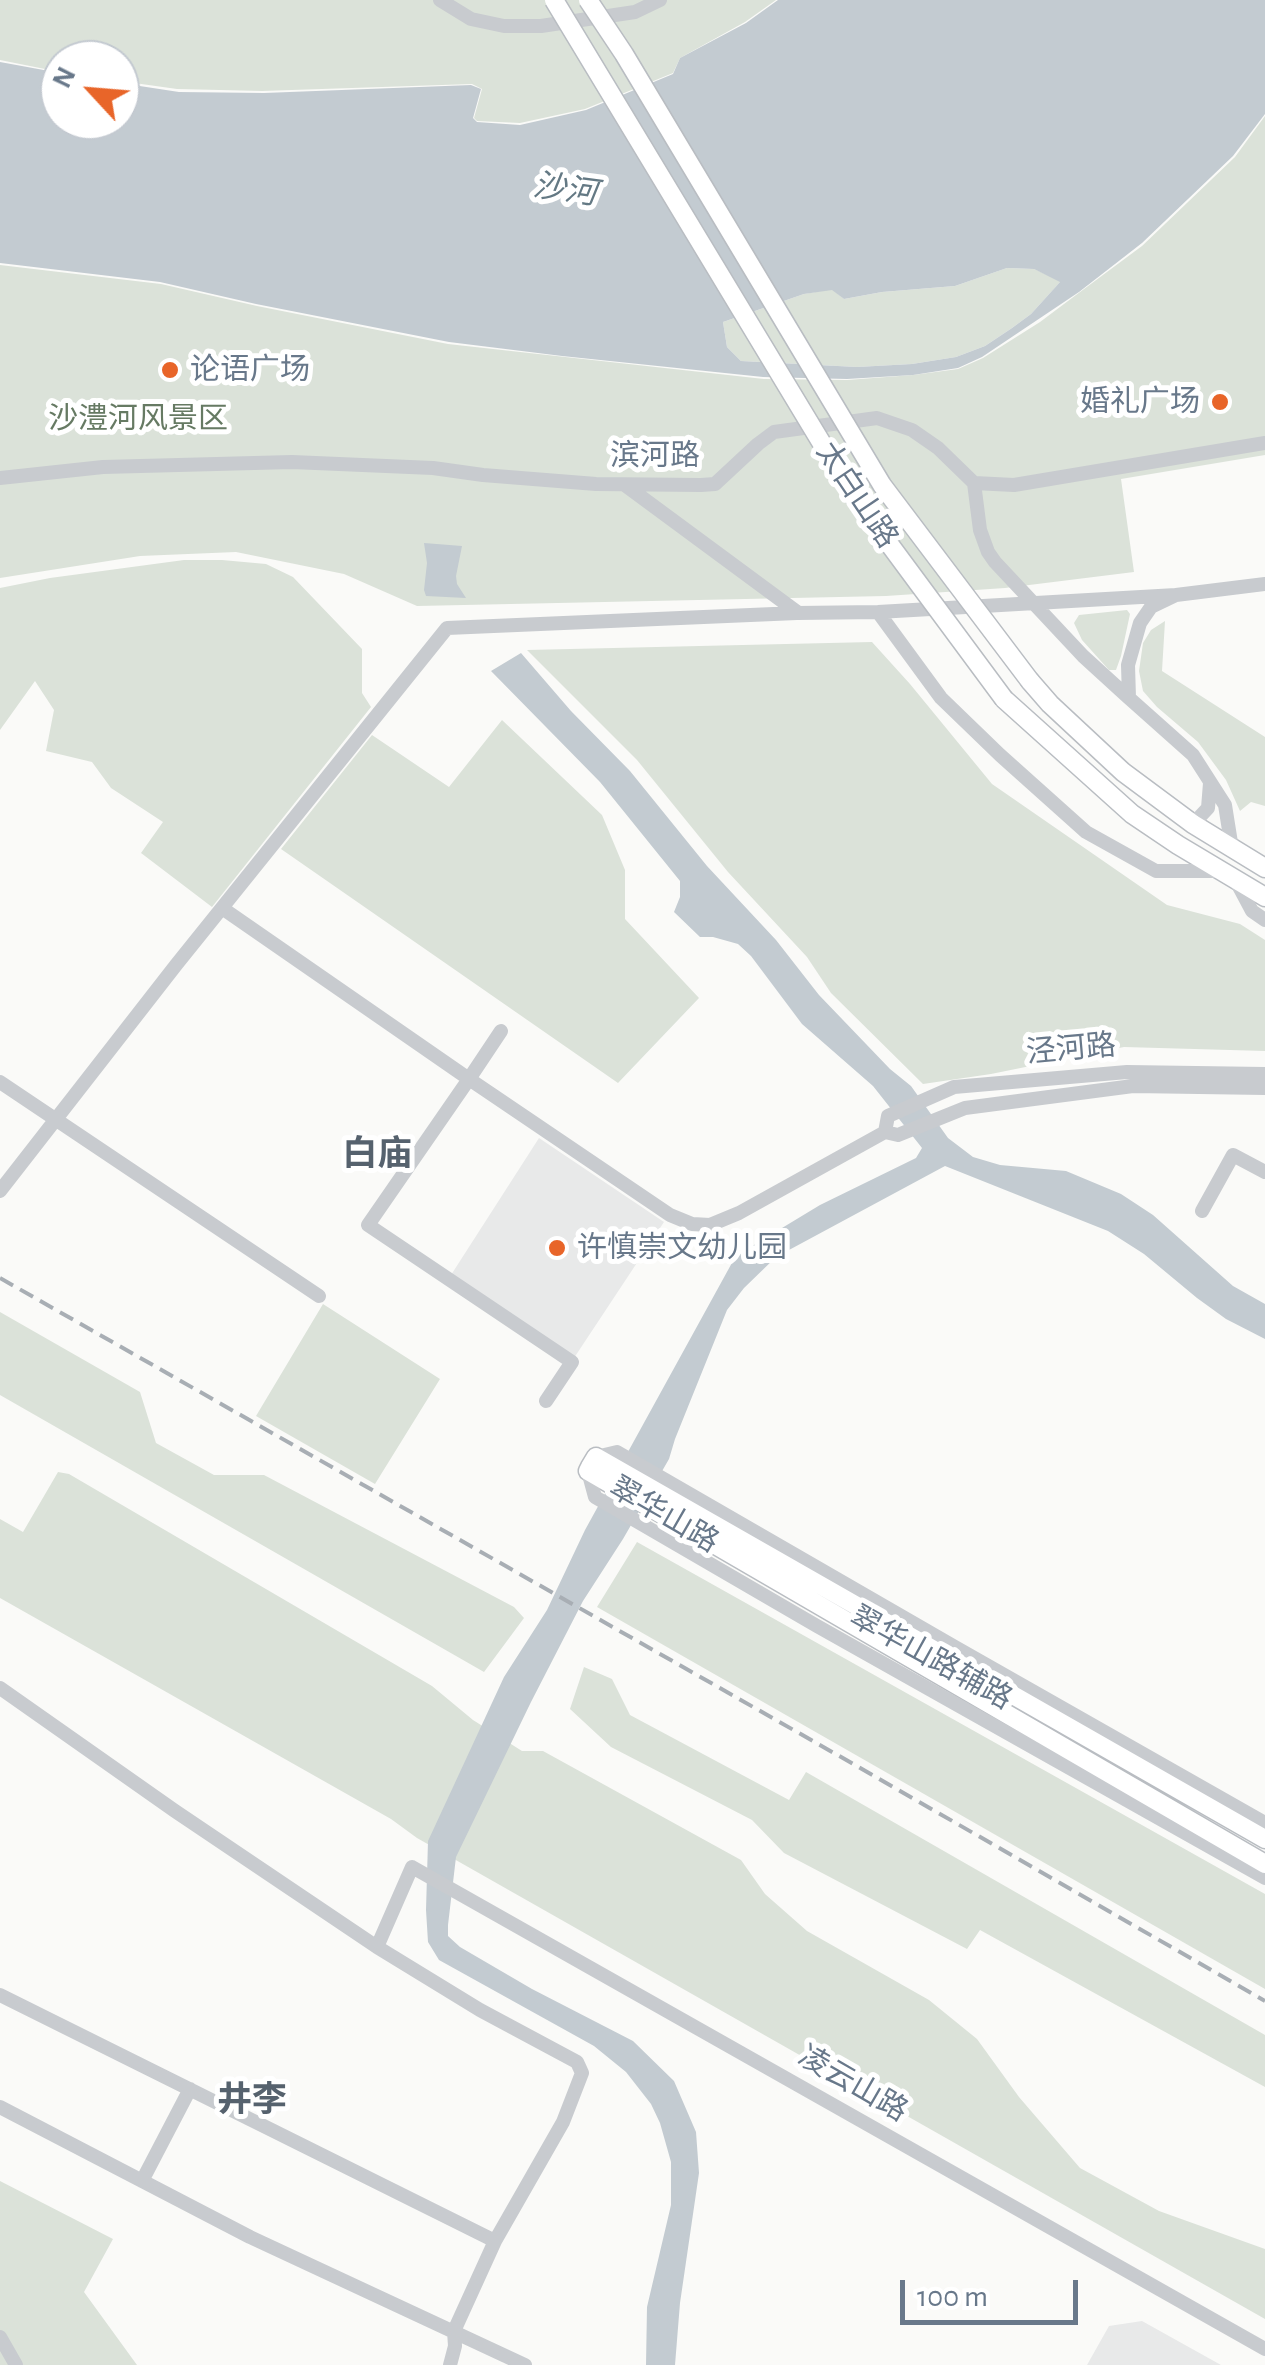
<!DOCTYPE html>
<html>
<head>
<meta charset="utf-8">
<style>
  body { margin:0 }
  #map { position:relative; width:1265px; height:2365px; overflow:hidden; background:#fafaf8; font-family:"Alegreya Sans",sans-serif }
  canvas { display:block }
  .north { position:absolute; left:40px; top:40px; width:100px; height:100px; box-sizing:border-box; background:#fff; border:2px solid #c3c9d0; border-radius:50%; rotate:296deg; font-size:28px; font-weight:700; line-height:40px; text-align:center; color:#68788a }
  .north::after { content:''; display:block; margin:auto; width:35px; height:45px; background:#e86529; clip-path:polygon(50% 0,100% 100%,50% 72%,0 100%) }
  .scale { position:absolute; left:900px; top:2280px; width:178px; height:45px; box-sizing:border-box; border:5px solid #68788a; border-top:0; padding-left:12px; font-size:30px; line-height:35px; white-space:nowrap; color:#68788a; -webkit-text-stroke:8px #fff; paint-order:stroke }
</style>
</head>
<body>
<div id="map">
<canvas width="1265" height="2365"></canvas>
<div class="north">N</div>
<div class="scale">100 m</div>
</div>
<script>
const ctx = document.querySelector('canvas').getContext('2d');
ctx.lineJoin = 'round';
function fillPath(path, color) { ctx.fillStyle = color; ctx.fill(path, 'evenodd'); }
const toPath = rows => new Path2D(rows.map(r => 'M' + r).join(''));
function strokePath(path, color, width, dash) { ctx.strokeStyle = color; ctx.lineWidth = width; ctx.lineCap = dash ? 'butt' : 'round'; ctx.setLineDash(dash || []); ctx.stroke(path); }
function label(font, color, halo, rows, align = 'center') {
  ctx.font = font + ' "Alegreya Sans","Noto Sans SC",sans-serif'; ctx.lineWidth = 10; ctx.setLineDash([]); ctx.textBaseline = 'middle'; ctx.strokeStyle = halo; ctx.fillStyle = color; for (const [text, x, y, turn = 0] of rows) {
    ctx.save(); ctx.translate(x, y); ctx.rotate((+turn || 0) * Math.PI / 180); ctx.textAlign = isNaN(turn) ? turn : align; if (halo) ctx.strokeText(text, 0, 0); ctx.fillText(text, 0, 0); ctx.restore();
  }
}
fillPath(toPath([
  [539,1138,664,1222,574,1358,451,1275],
  [1142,2321,1221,2365,1087,2365,1109,2326]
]), '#e8e9e9');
fillPath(toPath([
  [0,0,776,0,745,22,680,58,673,73,585,109,520,123,477,121,474,118,482,89,472,84,262,91,177,89,120,81,120,60,60,60,60,72,0,60],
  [1265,116,1265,455,1121,479,1134,572,1005,588,886,596,417,606,344,574,236,552,140,556,0,578,0,265,161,284,257,306,448,344,764,379,847,380,913,375,958,369,983,358,1040,322,1080,292,1142,246,1235,157],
  [1007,268,1034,269,1061,281,1031,314,1012,328,985,346,956,357,912,364,857,367,741,361,727,347,723,322,804,294,832,289,844,299,882,292,955,286],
  [184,560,222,560,266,564,293,577,362,649,362,693,371,707,212,907,141,853,163,822,111,788,92,762,46,751,54,710,35,681,0,730,0,588,50,578],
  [1127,610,1130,614,1121,656,1116,670,1109,670,1082,640,1074,623,1079,615],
  [1165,621,1162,671,1265,737,1265,806,1251,802,1240,811,1226,780,1198,742,1157,707,1143,691,1139,671,1143,643,1151,630],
  [872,642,910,684,992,784,1167,905,1240,924,1265,940,1265,1051,1124,1047,991,1074,923,1084,831,993,807,957,728,872,637,760,527,650],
  [502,720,602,815,625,870,625,919,699,998,618,1083,281,849,372,735,449,787],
  [323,1304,440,1379,375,1484,256,1416],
  [0,1312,140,1392,156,1443,214,1475,264,1475,514,1607,524,1618,484,1672,0,1395],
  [58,1472,69,1474,432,1686,473,1720,522,1751,543,1751,741,1860,765,1894,807,1931,929,2000,977,2039,1019,2097,1080,2168,1159,2211,1265,2249,1265,2319,417,1838,391,1819,0,1598,0,1519,23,1532],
  [637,1542,1265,1894,1265,1989,597,1607],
  [584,1667,612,1679,630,1715,789,1800,806,1772,1265,2035,1265,2087,980,1930,967,1949,784,1853,752,1820,611,1747,570,1709],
  [0,2181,113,2239,84,2292,137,2365,0,2365]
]), '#dbe2d9');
fillPath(toPath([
  [778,0,1265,0,1265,114,1233,156,1142,243,1079,292,982,357,958,368,913,375,847,379,763,377,562,356,449,342,256,304,160,282,0,263,0,62,60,73,60,120,120,120,120,83,179,92,264,93,471,85,481,89,473,118,477,122,520,125,586,110,673,74,680,58,746,23],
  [1007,268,1034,269,1060,282,1031,314,1012,328,985,346,956,357,912,364,857,367,741,361,727,347,723,322,804,294,832,290,844,299,882,292,955,286],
  [424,543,462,546,456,576,457,584,466,598,426,596,424,590,427,563],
  [521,653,571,711,630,771,707,866,776,940,819,995,890,1069,911,1086,948,1138,973,1157,1000,1165,1066,1171,1121,1194,1153,1215,1233,1286,1265,1304,1265,1339,1226,1319,1197,1298,1144,1254,1108,1231,945,1166,776,1257,744,1288,727,1310,675,1439,669,1459,623,1539,583,1601,531,1702,456,1857,448,1925,448,1936,460,1947,532,1989,633,2041,674,2081,696,2132,699,2173,680,2303,675,2365,646,2365,647,2307,671,2205,671,2162,660,2123,651,2104,626,2072,594,2046,439,1960,428,1942,426,1910,428,1841,504,1677,547,1610,585,1530,733,1261,744,1251,820,1205,916,1158,922,1148,873,1086,802,1024,751,956,738,944,713,937,700,937,674,912,680,897,680,881,600,782,491,671]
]), '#c3cbd1');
const major = toPath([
  [1030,681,1050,704,1123,772,1193,824,1265,868],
  [1004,699,1132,814,1178,845,1265,897],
  [1265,1839,596,1457,590,1467,588,1471,1265,1864]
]);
strokePath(major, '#b9bdc2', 21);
strokePath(toPath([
  [440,0,471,19,504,26,541,26,635,12,660,0],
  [0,478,103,467,292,462,433,468,483,475,596,484,701,485,715,484,758,444,774,432,877,418,912,430,938,448,974,483,1014,485,1265,443],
  [974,483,980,530,988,552,995,562,1083,656,1129,698],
  [625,485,797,612],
  [878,612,941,698,1000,755,1086,832,1156,871,1219,871],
  [1193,824,1208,808,1210,783],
  [1232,849,1225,805,1193,755,1129,698,1128,665,1140,623,1151,607,1176,595,1265,584],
  [1236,881,1252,911,1265,920],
  [222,908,469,1079,368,1225,572,1362,546,1401],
  [501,1031,469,1079,670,1215,692,1224,710,1225,739,1213,885,1132],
  [1265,1074,1127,1072,954,1087,888,1116,885,1132,898,1135,965,1108,1133,1086,1265,1088],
  [0,1082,319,1296],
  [0,1191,176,965,447,628,797,613,878,612,1176,595],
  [1202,1211,1233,1155,1265,1172],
  [596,1457,617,1452,955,1647,1265,1823],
  [588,1471,595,1497,817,1626,1265,1878],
  [0,1688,175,1811,377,1947,480,2010,577,2062,582,2073,563,2122,495,2241,454,2331,455,2346,450,2365],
  [377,1947,412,1867,1265,2349],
  [0,1995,495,2241],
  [0,2107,250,2237,525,2365],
  [142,2181,190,2089],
  [0,2337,16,2365]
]), '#c8cbcf', 14);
strokePath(major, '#fff', 18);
strokePath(toPath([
  [0,1278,855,1765,1265,2001]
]), '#a8aeb4', 4, [15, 8]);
const majorBridge = toPath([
  [554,0,853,495,1004,699],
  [588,0,624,54,882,485,1030,681]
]);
strokePath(majorBridge, '#b9bdc2', 21, []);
strokePath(majorBridge, '#fff', 18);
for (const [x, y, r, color] of [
  [170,370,10,"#e86529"],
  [1220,402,10,"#e86529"],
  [557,1248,10,"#e86529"]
]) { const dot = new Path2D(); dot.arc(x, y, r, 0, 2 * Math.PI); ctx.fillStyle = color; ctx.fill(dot); strokePath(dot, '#fff', 4); }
label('30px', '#68788a', '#fff', [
  ["论语广场",190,370],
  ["婚礼广场",1200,402,"right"],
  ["许慎崇文幼儿园",577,1248]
], 'left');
label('30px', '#667a63', '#fff', [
  ["沙澧河风景区",138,419]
]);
label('30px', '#68788a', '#fff', [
  ["滨河路",655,456],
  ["太白山路",857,495,56],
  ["泾河路",1071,1049,-5],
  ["翠华山路",664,1515,30],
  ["翠华山路辅路",931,1658,29],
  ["凌云山路",853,2084,30]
]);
label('italic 32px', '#647984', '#fff', [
  ["沙河",565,190,8]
]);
label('bold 35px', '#56626e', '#fff', [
  ["白庙",377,1154],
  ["井李",252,2100]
]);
</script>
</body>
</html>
